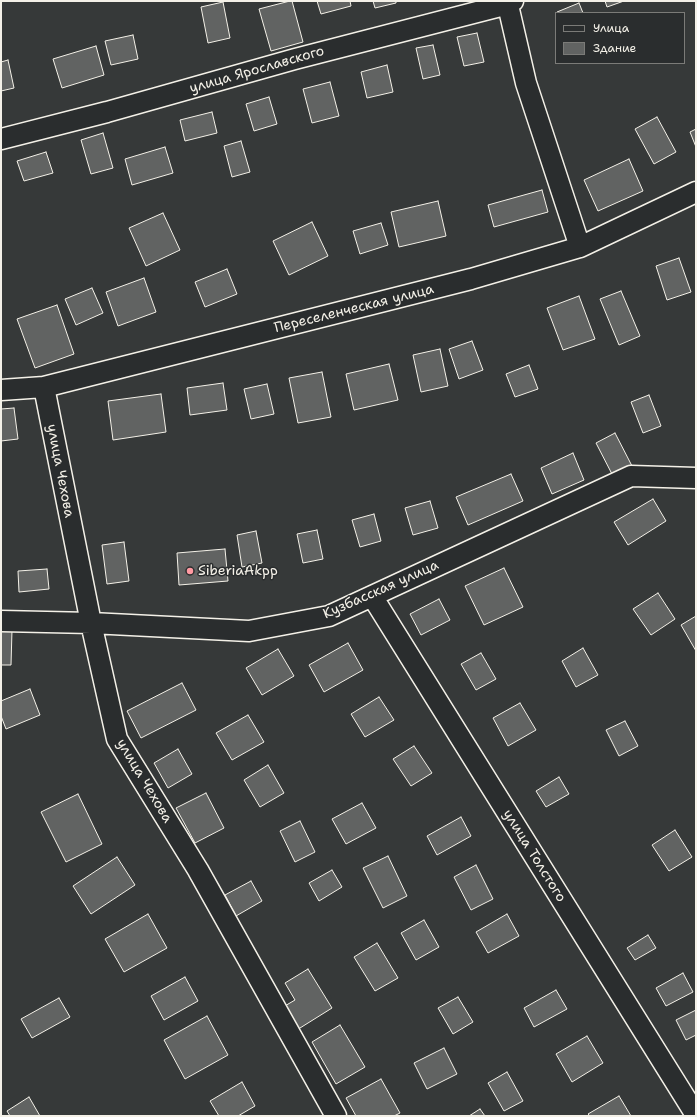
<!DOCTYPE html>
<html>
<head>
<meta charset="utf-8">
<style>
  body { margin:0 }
  #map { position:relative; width:697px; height:1117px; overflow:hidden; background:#363939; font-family:"Shantell Sans",sans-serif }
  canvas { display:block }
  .frame { position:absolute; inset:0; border:2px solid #f4f1e8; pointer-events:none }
  .legend { position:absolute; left:555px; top:12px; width:130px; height:52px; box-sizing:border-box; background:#2a2d2e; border:1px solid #7b7b78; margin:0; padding:5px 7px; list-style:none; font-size:12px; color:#f4f1e8 }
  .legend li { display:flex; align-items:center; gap:8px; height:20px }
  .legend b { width:20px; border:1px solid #7b7b78 }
</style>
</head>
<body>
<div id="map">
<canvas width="697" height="1117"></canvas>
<div class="frame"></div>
<ul class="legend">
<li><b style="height:5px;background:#2a2d2e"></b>Улица</li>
<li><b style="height:11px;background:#616362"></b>Здание</li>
</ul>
</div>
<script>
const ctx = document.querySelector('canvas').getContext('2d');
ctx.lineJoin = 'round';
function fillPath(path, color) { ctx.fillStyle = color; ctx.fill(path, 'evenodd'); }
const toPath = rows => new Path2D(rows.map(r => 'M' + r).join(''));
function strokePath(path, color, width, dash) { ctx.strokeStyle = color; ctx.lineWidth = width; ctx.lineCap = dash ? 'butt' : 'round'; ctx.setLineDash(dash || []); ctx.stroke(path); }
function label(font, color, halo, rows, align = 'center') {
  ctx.font = font + ' "Shantell Sans",sans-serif'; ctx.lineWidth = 3; ctx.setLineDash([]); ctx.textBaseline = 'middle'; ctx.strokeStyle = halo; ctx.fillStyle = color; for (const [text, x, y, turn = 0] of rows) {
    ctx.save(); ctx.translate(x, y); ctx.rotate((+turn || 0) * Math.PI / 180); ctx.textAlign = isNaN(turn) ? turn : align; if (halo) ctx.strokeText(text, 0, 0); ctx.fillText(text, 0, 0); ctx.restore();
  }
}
const building = toPath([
  [290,1,292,1,303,42,271,51,259,9,290,1],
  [317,1,350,1,351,6,321,14,317,1],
  [373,1,396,1,396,3,375,8,373,1],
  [605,1,624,1,607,7,605,1],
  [223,2,230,38,208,43,201,7,223,2],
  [579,3,583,13,558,13,557,12,579,3],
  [477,33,484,62,464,66,457,37,477,33],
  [133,35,138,59,111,65,105,41,133,35],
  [433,45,440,75,423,79,416,48,433,45],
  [96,46,104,75,62,88,53,59,96,46],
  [8,60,14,88,1,91,1,62,8,60],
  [387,65,393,92,367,98,361,72,387,65],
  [330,82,339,116,312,123,303,89,330,82],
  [269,97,277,124,254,131,246,104,269,97],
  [212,112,217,133,185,141,180,120,212,112],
  [657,117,676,152,654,164,635,129,657,117],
  [696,129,696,147,690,132,696,129],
  [103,133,113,168,91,174,81,140,103,133],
  [241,141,250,172,232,177,224,146,241,141],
  [165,147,173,173,132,185,125,159,165,147],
  [46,152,53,173,24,181,17,161,46,152],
  [629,159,643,191,598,211,584,180,629,159],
  [542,190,548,212,494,227,488,205,542,190],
  [438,201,446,236,399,247,391,212,438,201],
  [163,213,180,250,146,266,129,228,163,213],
  [312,222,328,256,289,275,273,241,312,222],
  [381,223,388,245,360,254,353,231,381,223],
  [679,258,691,292,667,300,656,266,679,258],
  [227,269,237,294,205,307,195,282,227,269],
  [144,278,156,312,118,326,106,292,144,278],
  [92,288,103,313,76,325,65,299,92,288],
  [621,291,640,336,619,345,600,299,621,291],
  [579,296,595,339,563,350,547,308,579,296],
  [57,305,74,354,35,368,17,319,57,305],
  [472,341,483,370,459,379,449,349,472,341],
  [440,349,448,386,421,392,413,355,440,349],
  [389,364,398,400,354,410,346,374,389,364],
  [529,365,538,389,515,397,506,374,529,365],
  [322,372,331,417,298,423,289,378,322,372],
  [223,383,227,410,190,415,187,388,223,383],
  [267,384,274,414,251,419,244,389,267,384],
  [161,394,166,432,113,440,108,401,161,394],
  [649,395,661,426,643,433,631,402,649,395],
  [14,408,18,439,1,441,1,409,14,408],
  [615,433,632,466,613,476,596,443,615,433],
  [573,453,584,480,552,494,541,468,573,453],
  [511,474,523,501,468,525,456,497,511,474],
  [653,499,666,521,628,545,614,522,653,499],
  [430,501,438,528,413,535,405,508,430,501],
  [374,514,381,541,360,547,352,520,374,514],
  [317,530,323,559,303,563,297,534,317,530],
  [256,531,262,563,242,567,237,535,256,531],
  [124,542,129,581,107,584,102,545,124,542],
  [225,549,228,581,179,585,177,553,225,549],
  [504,568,523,607,484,625,465,586,504,568],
  [47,569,49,589,19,592,18,571,47,569],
  [658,593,675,619,651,635,633,609,658,593],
  [439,599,450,620,421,635,410,614,439,599],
  [696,616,696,651,681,625,696,616],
  [1,630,12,630,11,665,1,665,1,630],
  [348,643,363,670,324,692,309,665,348,643],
  [583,648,598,675,576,687,562,661,583,648],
  [278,649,294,676,262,695,246,668,278,649],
  [481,653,496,679,476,690,461,664,481,653],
  [182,683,196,710,141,738,127,711,182,683],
  [30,689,40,715,6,729,1,716,1,701,30,689],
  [379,697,394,720,365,737,351,714,379,697],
  [520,703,536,730,508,746,493,718,520,703],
  [248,715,264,742,232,760,216,733,248,715],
  [625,721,638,746,619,756,606,730,625,721],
  [414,746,432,773,411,786,393,759,414,746],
  [178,749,192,774,168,788,154,763,178,749],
  [268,765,284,793,260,807,244,780,268,765],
  [559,777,569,794,546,807,536,791,559,777],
  [206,793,224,828,195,843,176,808,206,793],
  [78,794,102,844,66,862,41,812,78,794],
  [362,803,376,828,346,844,332,819,362,803],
  [461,817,471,836,437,855,427,836,461,817],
  [300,821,315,852,295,862,280,831,300,821],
  [675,830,692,857,669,871,652,845,675,830],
  [388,856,407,896,383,908,363,868,388,856],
  [117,857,135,885,91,914,73,886,117,857],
  [476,865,493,899,471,910,454,877,476,865],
  [332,870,342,887,319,901,309,883,332,870],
  [251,881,262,901,236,916,225,895,251,881],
  [148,914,167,948,124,972,105,939,148,914],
  [507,914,519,936,488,953,476,932,507,914],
  [424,920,439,947,416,960,401,933,424,920],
  [648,935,656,948,635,960,627,948,648,935],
  [377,943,398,978,375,991,354,957,377,943],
  [308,969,332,1008,292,1033,278,1010,295,1000,285,983,308,969],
  [683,973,693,992,666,1006,656,988,683,973],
  [185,977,198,1001,164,1020,151,996,185,977],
  [556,990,567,1009,534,1027,524,1008,556,990],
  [458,997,473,1022,453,1034,438,1008,458,997],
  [59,998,70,1017,32,1038,21,1019,59,998],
  [696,1010,696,1035,686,1040,676,1020,696,1010],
  [207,1016,228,1055,185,1079,164,1040,207,1016],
  [340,1025,365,1067,336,1084,312,1042,340,1025],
  [587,1036,603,1063,572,1082,556,1054,587,1036],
  [444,1048,457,1074,427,1089,414,1063,444,1048],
  [507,1072,523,1101,504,1111,488,1083,507,1072],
  [381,1079,400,1113,394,1116,356,1116,346,1098,381,1079],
  [242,1082,255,1106,238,1116,219,1116,210,1101,242,1082],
  [619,1096,631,1116,590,1116,588,1114,619,1096],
  [29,1097,40,1116,10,1116,7,1111,29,1097],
  [480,1109,485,1116,469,1116,480,1109]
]);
fillPath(building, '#616362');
strokePath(building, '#f4f1e8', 1);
const street = toPath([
  [507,1,526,83,580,247],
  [1,139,107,112,295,59,508,4,513,1],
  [44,387,91,623,117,739,198,870,336,1116],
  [1,390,44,387,471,279,580,247,696,192],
  [372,596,696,1115],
  [1,621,91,623,249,631,329,616,631,476,696,478]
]);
strokePath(street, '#f4f1e8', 23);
strokePath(street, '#2a2d2e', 20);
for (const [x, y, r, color] of [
  [190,571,4,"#ff9aa2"]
]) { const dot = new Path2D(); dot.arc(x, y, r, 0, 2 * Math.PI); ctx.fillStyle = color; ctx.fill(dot); strokePath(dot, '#2a2d2e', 1.5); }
label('14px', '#f4f1e8', '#2a2d2e', [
  ["улица Ярославского",257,70,-16],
  ["Переселенческая улица",354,309,-14],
  ["улица Чехова",60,471,79],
  ["Кузбасская улица",381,590,-24],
  ["улица Чехова",144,781,59],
  ["улица Толстого",534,856,58]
]);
label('14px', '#f4f1e8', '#2a2d2e', [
  ["SiberiaAkpp",198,571]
], 'left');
</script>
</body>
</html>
